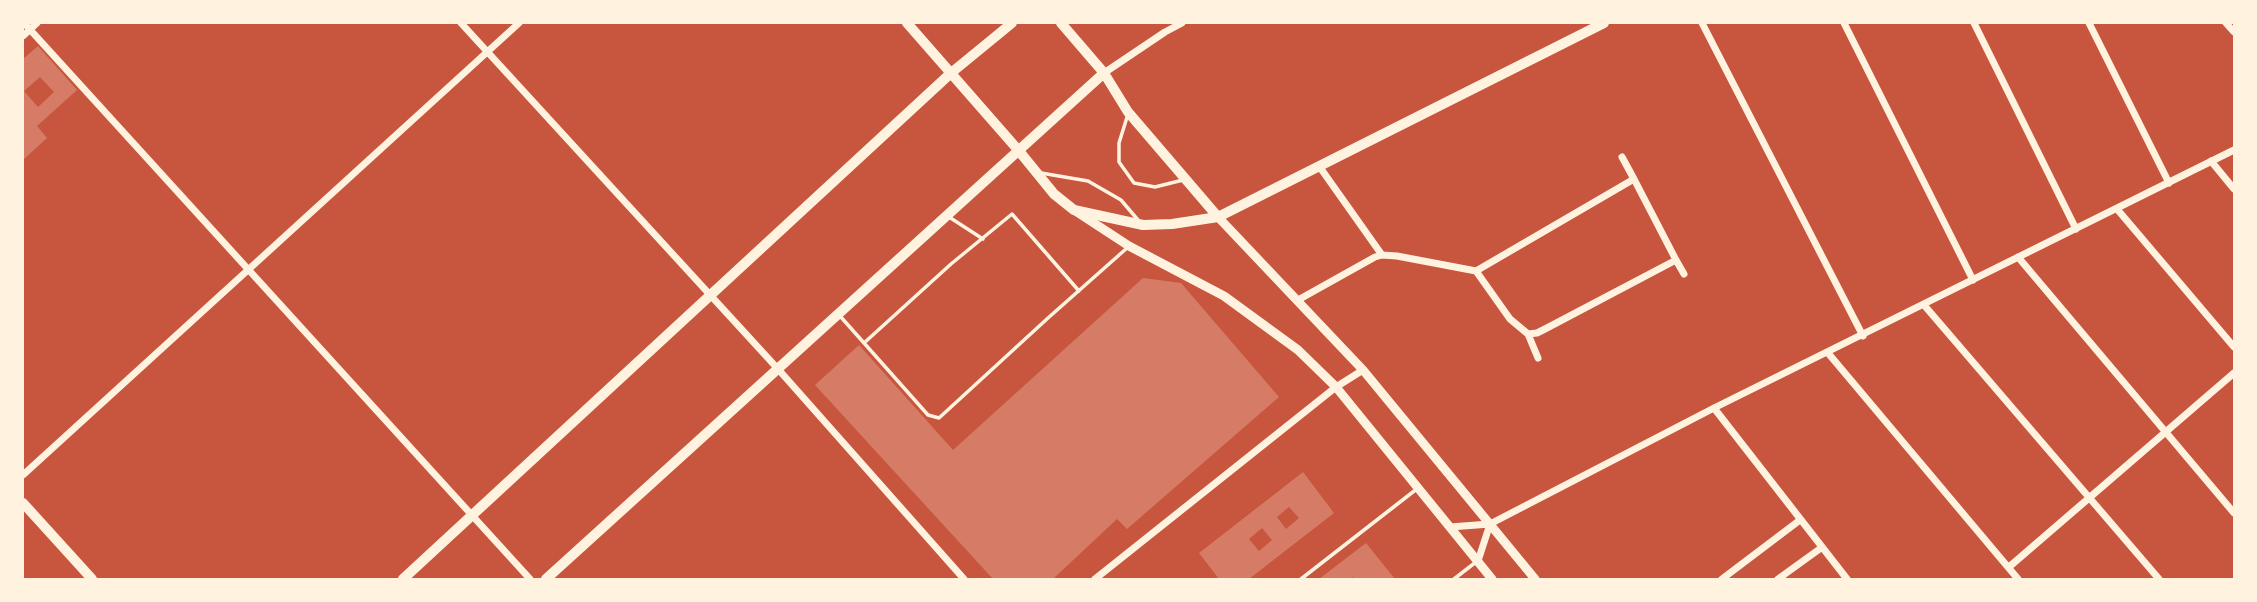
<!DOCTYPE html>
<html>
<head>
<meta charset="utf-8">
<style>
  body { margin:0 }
  #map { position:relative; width:2257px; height:602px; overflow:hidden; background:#c8553d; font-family:"Work Sans",sans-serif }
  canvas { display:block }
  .frame { position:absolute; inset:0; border:24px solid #fff3e0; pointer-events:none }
</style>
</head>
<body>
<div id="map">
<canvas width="2257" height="602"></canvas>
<div class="frame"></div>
</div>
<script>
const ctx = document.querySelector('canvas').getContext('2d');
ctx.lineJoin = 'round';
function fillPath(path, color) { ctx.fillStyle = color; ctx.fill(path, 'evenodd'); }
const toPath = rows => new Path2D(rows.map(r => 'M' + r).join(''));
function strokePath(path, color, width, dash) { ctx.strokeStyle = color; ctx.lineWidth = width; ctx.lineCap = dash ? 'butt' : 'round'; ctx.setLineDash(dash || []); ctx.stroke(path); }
fillPath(toPath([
  [38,46,77,90,37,126,47,138,23,160,23,59],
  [40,77,54,92,38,107,24,91],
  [1143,278,1181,283,1279,397,1127,529,1117,519,1053,579,993,579,815,385,859,345,953,450],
  [1303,472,1334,513,1249,579,1219,579,1199,553],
  [1289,507,1299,518,1286,529,1277,517],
  [1262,528,1272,540,1259,551,1249,539],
  [1366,543,1395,579,1354,579,1353,577,1350,579,1319,579]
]), '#d67c66');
strokePath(toPath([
  [1128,114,1119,143,1119,162,1134,183,1155,187,1183,180],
  [1041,173,1088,181,1121,200,1138,220],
  [949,217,983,239],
  [840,316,928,415,939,418,1048,318,1127,248],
  [864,343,951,264,1012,214,1079,291],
  [1301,579,1418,488],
  [1454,579,1476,562]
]), '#fff3e0', 3.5);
strokePath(toPath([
  [24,23,530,579],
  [461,23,778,369,964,579],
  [1702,23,1863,336],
  [1844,23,1973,280],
  [1974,23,2076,229],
  [2089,23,2169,183],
  [2226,23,2234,32],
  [23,36,37,23],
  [1104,73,1165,32,1182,23],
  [2211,161,2234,189],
  [1319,166,1382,255],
  [1634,179,1676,260],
  [2117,209,2234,347],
  [2018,257,2234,513],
  [1476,271,1510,319,1528,334],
  [1298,300,1375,257,1382,255,1397,256,1476,271,1634,179,1622,157],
  [1924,305,2159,579],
  [1828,353,2018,579],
  [1538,358,1528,334,1537,333,1545,329,1676,260,1684,274],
  [1714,408,1847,579],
  [23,475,519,23],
  [1450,527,1490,524,1714,408,2234,150],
  [1478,561,1490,524],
  [2009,567,2234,373],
  [1095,579,1336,387,1363,370],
  [1722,579,1800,520],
  [1778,579,1821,548]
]), '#fff3e0', 7);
strokePath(toPath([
  [1077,212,1129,246,1224,296,1298,350,1336,387,1492,579],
  [1218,217,1363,370,1535,579]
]), '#fff3e0', 9);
strokePath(toPath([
  [23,503,92,579]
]), '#fff3e0', 10);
strokePath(toPath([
  [907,23,1019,151,1054,194,1074,210,1143,225,1172,224,1218,217,1604,23],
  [1061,23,1104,73,1128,112,1218,217],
  [403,579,951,73,1012,23],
  [546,579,1104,73]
]), '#fff3e0', 10);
</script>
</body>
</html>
